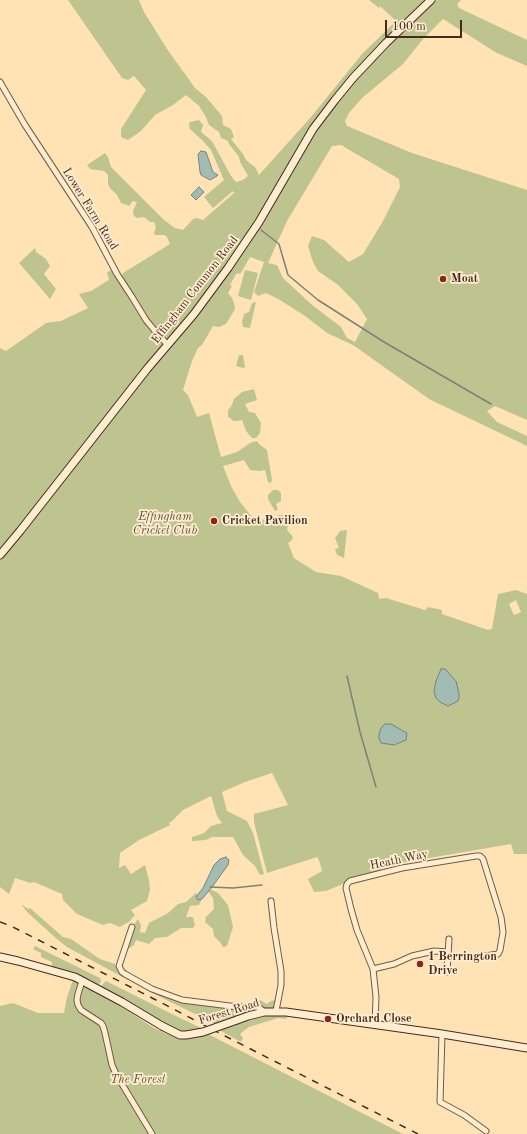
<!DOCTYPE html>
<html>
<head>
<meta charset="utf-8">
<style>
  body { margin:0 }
  #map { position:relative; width:527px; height:1134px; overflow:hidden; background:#ffe3b5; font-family:"Old Standard TT",serif }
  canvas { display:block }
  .scale { position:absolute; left:385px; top:20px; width:77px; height:18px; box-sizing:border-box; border:2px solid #442a1f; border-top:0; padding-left:5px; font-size:12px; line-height:14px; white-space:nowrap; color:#442a1f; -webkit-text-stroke:3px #ffedcf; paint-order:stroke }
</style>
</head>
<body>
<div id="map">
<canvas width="527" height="1134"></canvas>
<div class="scale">100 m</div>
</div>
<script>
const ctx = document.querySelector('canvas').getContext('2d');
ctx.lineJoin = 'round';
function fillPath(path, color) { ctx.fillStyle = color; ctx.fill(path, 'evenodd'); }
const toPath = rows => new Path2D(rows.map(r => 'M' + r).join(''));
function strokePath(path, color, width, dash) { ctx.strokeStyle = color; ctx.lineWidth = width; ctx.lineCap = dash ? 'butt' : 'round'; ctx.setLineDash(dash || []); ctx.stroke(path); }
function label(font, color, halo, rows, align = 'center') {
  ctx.font = font + ' "Old Standard TT",serif'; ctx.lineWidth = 3.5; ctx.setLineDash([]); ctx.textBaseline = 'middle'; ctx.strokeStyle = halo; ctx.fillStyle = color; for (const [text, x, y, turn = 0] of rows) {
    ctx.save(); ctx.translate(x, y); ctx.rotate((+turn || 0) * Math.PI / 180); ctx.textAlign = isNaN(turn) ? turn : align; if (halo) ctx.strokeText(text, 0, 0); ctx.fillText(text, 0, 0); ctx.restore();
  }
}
fillPath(toPath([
  [68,0,139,0,144,12,167,49,195,88,206,97,222,116,223,125,231,129,234,137,231,139,243,154,246,160,255,167,259,175,311,117,362,54,396,21,380,6,379,8,369,0,461,0,457,4,459,8,527,40,527,66,497,53,443,19,423,39,403,64,362,98,349,113,345,121,347,126,412,153,527,190,527,420,495,406,487,411,497,422,527,436,527,446,429,399,353,345,327,333,305,316,280,300,266,293,258,296,254,292,264,262,250,257,241,273,236,274,230,285,232,286,228,293,232,298,234,303,235,309,226,324,219,327,213,326,202,345,198,348,192,361,183,390,188,395,197,417,209,413,221,457,237,452,250,443,257,441,259,444,267,450,272,480,271,483,268,482,265,470,259,471,250,470,244,460,223,466,231,486,240,502,252,517,273,522,274,517,276,518,277,516,279,515,290,516,291,519,293,520,288,525,287,530,293,537,291,541,288,543,294,558,316,572,341,576,378,593,379,599,386,598,425,610,428,607,442,610,442,614,488,630,492,629,498,594,516,590,527,594,527,854,514,854,511,844,406,862,381,868,379,877,352,884,343,884,326,891,314,892,308,879,322,871,319,860,317,857,267,873,254,822,254,814,288,805,272,773,245,782,222,792,227,811,247,821,253,833,264,874,260,875,255,866,243,855,233,837,212,837,206,840,192,841,192,837,204,833,211,826,222,823,217,816,211,796,183,810,172,821,169,823,170,825,139,840,120,853,119,868,125,865,131,874,145,865,149,880,150,890,147,901,131,910,135,915,129,922,123,925,120,927,110,923,103,925,77,914,63,900,62,894,34,882,30,883,15,878,9,894,0,887,0,348,6,351,46,323,61,321,88,308,79,294,91,291,109,280,107,272,112,270,119,280,122,276,123,273,170,244,167,237,164,235,155,235,154,233,156,227,154,222,150,222,144,217,137,218,134,216,133,211,137,202,133,201,129,206,121,203,117,195,110,188,108,184,108,175,104,171,90,169,87,165,105,153,108,157,111,167,164,220,175,228,183,230,193,219,197,218,203,220,234,193,233,191,213,208,204,197,224,180,211,150,203,141,190,129,189,124,190,122,199,120,203,125,201,132,212,141,231,176,236,182,243,180,248,176,240,162,239,157,229,144,228,141,221,138,219,132,209,125,206,117,199,106,186,95,173,105,155,115,141,131,128,140,121,137,121,129,146,90,134,76,128,80,122,78],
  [341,145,399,179,400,187,383,221,363,254,349,262,324,240,312,236,308,246,313,262,318,271,338,285,357,304,367,319,355,342,347,338,341,327,311,304,283,278,277,265,268,263,287,221,332,146],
  [516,600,521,612,514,615,509,604],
  [35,248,36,252,46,259,50,266,44,274,56,289,50,299,19,263],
  [245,270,258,273,251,300,238,296],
  [256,302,250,328,243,327,242,321,244,314,249,312,252,303],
  [239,355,243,355,245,367,243,368,236,366],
  [254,389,257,400,245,404,249,412,255,413,261,423,260,433,256,438,252,438,246,431,242,420,236,421,233,421,230,418,228,417,228,410,231,407,234,399,242,392],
  [273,490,278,490,281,493,281,501,276,504,278,510,275,511,268,499,268,495],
  [347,530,344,558,337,555,335,549,339,548,335,538,340,531],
  [210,889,218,893,228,905,233,927,227,946,223,947,220,942,214,936,213,929,205,922,206,917,214,909,213,898,208,891],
  [196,893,198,894,196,897,198,900,201,899,201,901,199,905,190,906,186,917,193,917,195,925,193,928,181,928,167,937,155,938,149,944,136,940,134,945,128,949,126,949,135,923,138,919,141,925,140,932,145,933,149,923,168,913,178,904,186,902],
  [22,905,23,905,28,909,30,908,63,937,71,939,100,959,115,964,117,970,126,977,177,1001,257,1009,258,1011,226,1019,216,1024,152,993,67,947,58,940,27,912],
  [35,946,100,978,101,981,99,985,74,972,52,967,52,962,41,957,41,953,33,949],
  [73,980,122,1007,154,1028,172,1036,185,1039,196,1038,208,1034,403,1134,0,1134,0,1006,13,1003,38,1013,64,1013,67,997],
  [106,981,172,1014,201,1028,194,1031,180,1031,173,1030,101,986],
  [260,1000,267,1004,271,1001,276,1000,275,1009,265,1010,262,1006,256,1005,258,1002],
  [287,1014,287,1019,278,1018,249,1027,240,1034,243,1038,241,1042,219,1030,231,1025,265,1015]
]), '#bdc490');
const water = toPath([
  [201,151,206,152,213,172,218,175,217,176,210,180,201,175,200,172,198,154,201,151],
  [199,187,204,192,196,200,191,195,199,187],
  [441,669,445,669,456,681,459,694,459,697,458,701,448,706,440,702,436,698,434,691,436,681,441,669],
  [385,724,391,724,407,733,406,740,394,745,381,743,379,739,379,734,381,728,385,724],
  [226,857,229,860,228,865,212,887,202,899,198,900,196,897,203,888,214,865,220,859,226,857]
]);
fillPath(water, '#a1bdb3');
strokePath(water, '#7c8278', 1);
strokePath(toPath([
  [261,230,279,244,288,275,318,300,384,342,491,404],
  [347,676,360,732,376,787],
  [210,887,233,888,262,885]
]), '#7c8278', 1.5);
const street = toPath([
  [0,82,25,125,92,227,117,274,132,297,146,320,155,331,167,344],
  [271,901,274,928,281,971,281,985,276,1011],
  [132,927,119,966,122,972,125,974,152,989,182,1000,238,1007,257,1007,261,1009,264,1012],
  [373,969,394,964,412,956,434,951,448,952],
  [447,972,449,939],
  [82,981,78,994,77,1000,78,1005,81,1010,101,1023,103,1026,105,1033,112,1065,116,1074,152,1134],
  [375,1025,376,997,373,969,357,930,351,909,346,888,347,884,350,881,402,868,476,856,480,856,483,859,501,917,503,932,500,950,498,954,479,957],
  [442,1034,440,1102,464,1115,486,1131]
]);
const secondary = toPath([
  [0,555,20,531,147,369,194,314,228,268,259,222,313,129,335,100,353,78,386,43,431,0],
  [0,957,18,961,75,977,122,1002,162,1026],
  [237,1020,248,1016,264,1012,286,1012,442,1034,527,1048]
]);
strokePath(street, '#735844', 7);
strokePath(secondary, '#442a1f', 9);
strokePath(street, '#ffedcf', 5);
strokePath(secondary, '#ffedcf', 7);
strokePath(toPath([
  [0,922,11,926,158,1001,223,1035,418,1134]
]), '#442a1f', 1.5, [7, 7]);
const secondaryBridge = toPath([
  [162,1026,180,1035,186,1035,203,1032,237,1020]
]);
strokePath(secondaryBridge, '#442a1f', 9, []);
strokePath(secondaryBridge, '#ffedcf', 7);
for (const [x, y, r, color] of [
  [443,279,4,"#8f2418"],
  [214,521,4,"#8f2418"],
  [420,964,4,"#8f2418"],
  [328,1019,4,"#8f2418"]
]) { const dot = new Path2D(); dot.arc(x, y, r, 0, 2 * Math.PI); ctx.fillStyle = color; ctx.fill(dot); strokePath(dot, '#ffedcf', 1.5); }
label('12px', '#442a1f', '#ffedcf', [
  ["Lower Farm Road",90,209,58],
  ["Effingham Common Road",195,290,-52],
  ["Heath Way",399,860,-12],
  ["Forest Road",229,1012,-17]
]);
label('bold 12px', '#442a1f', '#ffedcf', [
  ["Moat",451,279],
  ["Cricket Pavilion",222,521],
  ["1 Berrington",428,957],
  ["Drive",428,971],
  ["Orchard Close",336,1019]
], 'left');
label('italic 12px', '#62503b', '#ffedcf', [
  ["Effingham",165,517],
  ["Cricket Club",165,531],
  ["The Forest",138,1080]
]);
</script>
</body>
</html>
